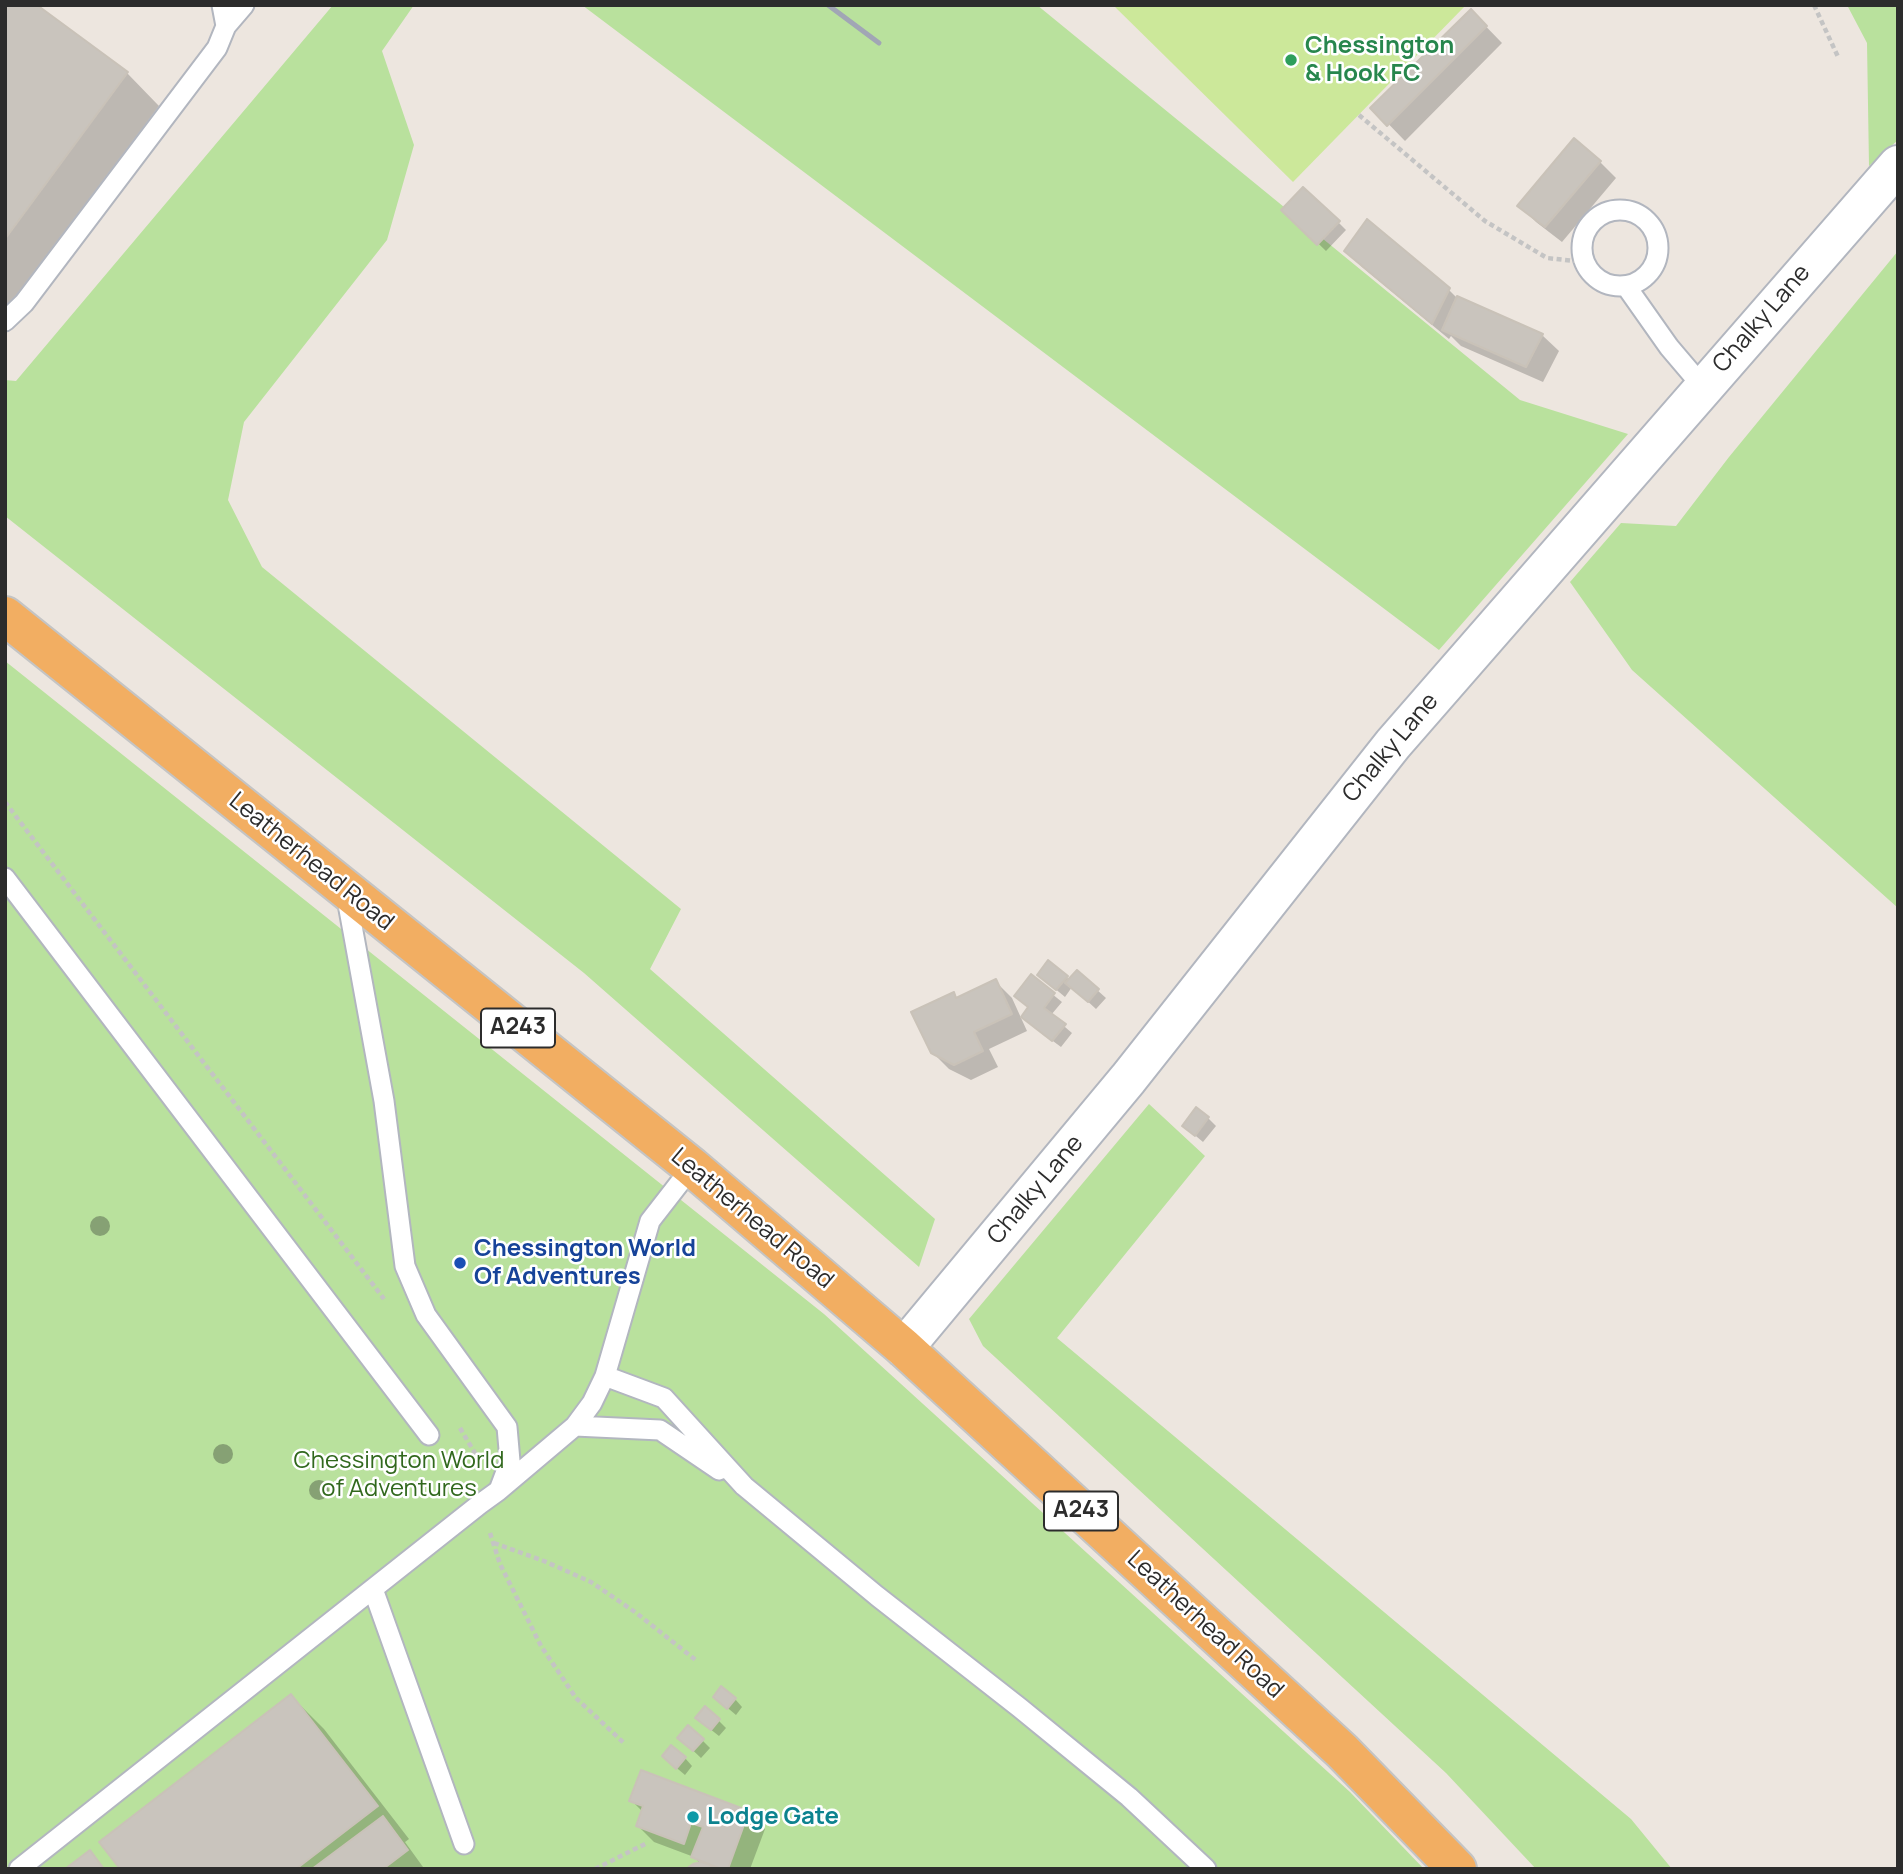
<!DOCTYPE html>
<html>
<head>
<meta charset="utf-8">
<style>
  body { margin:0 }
  #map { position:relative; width:1903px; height:1874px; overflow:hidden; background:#ede6df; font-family:Manrope,sans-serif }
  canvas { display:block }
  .frame { position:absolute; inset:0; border:7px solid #2c2c2c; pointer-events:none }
</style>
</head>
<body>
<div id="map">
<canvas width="1903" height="1874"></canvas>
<div class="frame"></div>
</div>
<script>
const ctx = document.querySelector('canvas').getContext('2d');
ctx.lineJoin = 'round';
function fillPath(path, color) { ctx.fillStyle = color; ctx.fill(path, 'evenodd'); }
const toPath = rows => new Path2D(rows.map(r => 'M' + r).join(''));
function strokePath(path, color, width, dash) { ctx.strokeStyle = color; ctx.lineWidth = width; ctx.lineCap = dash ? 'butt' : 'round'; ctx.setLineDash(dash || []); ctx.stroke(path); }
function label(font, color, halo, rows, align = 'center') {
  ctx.font = font + ' Manrope,sans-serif'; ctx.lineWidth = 5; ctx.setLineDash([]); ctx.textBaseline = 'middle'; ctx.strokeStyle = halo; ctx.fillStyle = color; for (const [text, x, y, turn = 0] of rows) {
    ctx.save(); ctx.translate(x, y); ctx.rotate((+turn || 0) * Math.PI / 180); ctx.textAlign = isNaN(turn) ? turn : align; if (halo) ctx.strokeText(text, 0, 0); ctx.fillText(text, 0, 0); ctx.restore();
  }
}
fillPath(toPath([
  [333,5,414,5,382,51,414,145,387,240,244,422,228,500,262,567,681,909,650,969,935,1219,919,1267,584,973,5,516,5,380,16,381],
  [582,5,1037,5,1520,400,1628,434,1439,650],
  [1847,5,1898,5,1898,140,1869,166,1867,43],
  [1898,251,1898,908,1632,670,1570,582,1621,523,1676,526,1729,457],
  [5,661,824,1314,1350,1792,1424,1869,5,1869],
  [1149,1104,1205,1156,1057,1338,1631,1819,1672,1869,1536,1869,1446,1773,983,1346,969,1319]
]), '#b9e19d');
fillPath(toPath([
  [1113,5,1466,5,1293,182]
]), '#cce89a');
fillPath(toPath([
  [5,5,127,73,159,106,5,315],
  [1471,11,1502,43,1405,141,1373,108],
  [1600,162,1616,178,1562,242,1536,222,1520,206],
  [1284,210,1338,222,1346,230,1326,251],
  [1346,251,1449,290,1457,298,1542,335,1559,351,1543,382,1461,346,1451,336,1449,339,1362,267],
  [1077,972,1106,998,1096,1009,1072,987,1065,997,1047,982,1066,977,1070,980],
  [1031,977,1062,1002,1051,1015,1072,1033,1061,1047,1030,1024,1029,1008],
  [995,981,1012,998,1027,1031,989,1049,998,1067,971,1080,949,1069,932,1052,953,994,958,999],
  [1208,1118,1216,1126,1203,1142,1184,1126],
  [291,1696,324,1729,409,1839,405,1842,423,1867,420,1869,122,1869],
  [735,1699,742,1707,736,1715,723,1704],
  [718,1720,726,1728,719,1736,705,1725],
  [680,1738,702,1740,710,1748,701,1758],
  [685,1758,692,1766,685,1775,672,1764],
  [642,1773,748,1813,765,1829,750,1869,690,1869,701,1864,694,1857,654,1842,638,1826,643,1812,631,1800]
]), '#0003');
const building = toPath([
  [5,5,37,5,128,72,5,239,5,5],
  [1471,9,1487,26,1387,126,1370,108,1471,9],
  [1574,138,1601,161,1545,227,1517,206,1574,138],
  [1303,187,1340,221,1317,245,1281,210,1303,187],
  [1367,219,1450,288,1432,324,1344,251,1367,219],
  [1457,296,1543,334,1526,367,1442,330,1457,296],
  [1048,960,1068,976,1056,990,1037,975,1048,960],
  [1077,970,1099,989,1088,1002,1065,983,1077,970],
  [1031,974,1055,993,1044,1008,1066,1024,1052,1041,1021,1017,1028,1007,1014,996,1031,974],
  [996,979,1012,1014,974,1032,983,1051,954,1065,931,1053,911,1012,954,992,956,998,996,979],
  [1196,1107,1209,1117,1195,1136,1182,1126,1196,1107],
  [721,1686,736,1698,727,1709,713,1697,721,1686],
  [291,1694,378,1806,296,1869,120,1869,99,1842,291,1694],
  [705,1706,720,1719,711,1730,695,1718,705,1706],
  [688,1725,704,1739,693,1751,677,1738,688,1725],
  [671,1745,686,1757,676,1769,662,1756,671,1745],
  [641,1770,749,1811,728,1869,721,1869,691,1857,703,1827,691,1823,684,1844,636,1826,643,1806,629,1801,641,1770],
  [383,1816,408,1850,383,1869,312,1869,383,1816],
  [90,1850,104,1869,65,1869,90,1850],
  [701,1862,708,1864,716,1869,686,1869,693,1864,701,1862]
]);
fillPath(building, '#c9c4bd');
strokePath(building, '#c9c2b8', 2);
const service = toPath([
  [222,5,226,26],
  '1582 248a38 38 0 1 1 76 0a38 38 0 1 1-76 0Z',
  [1626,286,1669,347,1703,387],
  [5,321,24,303,217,48,226,26,244,5],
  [5,878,429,1435],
  [346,893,384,1101,405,1266,426,1315,507,1427,510,1461,499,1490],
  [605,1376,664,1398,744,1486,877,1596,1020,1708,1129,1797,1206,1869],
  [575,1426,660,1430,719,1470],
  [373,1589,464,1844],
  [19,1869,480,1504,498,1491,575,1426,592,1403,605,1376,650,1221,692,1167]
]);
const minor = toPath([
  [904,1348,1128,1079,1393,744,1898,165]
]);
const trunk = toPath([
  [5,616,692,1167,904,1348,1342,1751,1457,1869]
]);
strokePath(service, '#b2b6bf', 23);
strokePath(minor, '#b2b6bf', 42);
strokePath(trunk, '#c4c4c4', 42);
strokePath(toPath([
  [1814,5,1839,59],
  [1359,115,1485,221,1547,258,1584,262],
  [5,802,384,1299],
  [460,1428,479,1460],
  [490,1533,500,1564,541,1646,576,1698,625,1744],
  [494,1543,544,1561,591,1582,635,1612,697,1661],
  [595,1869,647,1843]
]), '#c4c4c4', 4.5, [5, 3.5]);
strokePath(service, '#fff', 19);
strokePath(minor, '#fff', 38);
strokePath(trunk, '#f2ae62', 38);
strokePath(toPath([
  [828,5,879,43]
]), '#a1a6b5', 5);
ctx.fillStyle = '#86a174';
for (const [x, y] of [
  [100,1226],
  [223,1454],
  [319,1490]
]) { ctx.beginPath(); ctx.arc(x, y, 10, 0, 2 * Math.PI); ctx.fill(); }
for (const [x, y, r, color] of [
  [1291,60,7,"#2e9e5b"],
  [460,1263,7,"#1a4fb4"],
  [693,1817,7,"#0f9aa8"]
]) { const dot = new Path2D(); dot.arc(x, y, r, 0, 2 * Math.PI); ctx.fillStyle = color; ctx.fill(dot); strokePath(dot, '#fff', 2.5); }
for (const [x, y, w] of [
  [518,1028,74],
  [1081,1511,74]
]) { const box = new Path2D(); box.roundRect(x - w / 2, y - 19.5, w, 39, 5); ctx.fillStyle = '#fff'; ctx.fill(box); strokePath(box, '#2c2c2c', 2); }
label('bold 23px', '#2c2c2c', null, [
  ["A243",518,1028],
  ["A243",1081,1511]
]);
label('bold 24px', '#27864d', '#fff', [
  ["Chessington",1305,46],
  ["& Hook FC",1305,74]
], 'left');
label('24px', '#2c2c2c', '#fff', [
  ["Chalky Lane",1762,319,-49],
  ["Chalky Lane",1391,748,-50],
  ["Leatherhead Road",311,862,39],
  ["Chalky Lane",1036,1190,-50],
  ["Leatherhead Road",752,1219,40],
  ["Leatherhead Road",1205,1625,43]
]);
label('bold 24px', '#164399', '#fff', [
  ["Chessington World",474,1249],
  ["Of Adventures",474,1277]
], 'left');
label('24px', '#31681d', '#fff', [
  ["Chessington World",399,1461],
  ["of Adventures",399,1489]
]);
label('bold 24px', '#0d838f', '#fff', [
  ["Lodge Gate",707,1817]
], 'left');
</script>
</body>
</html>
